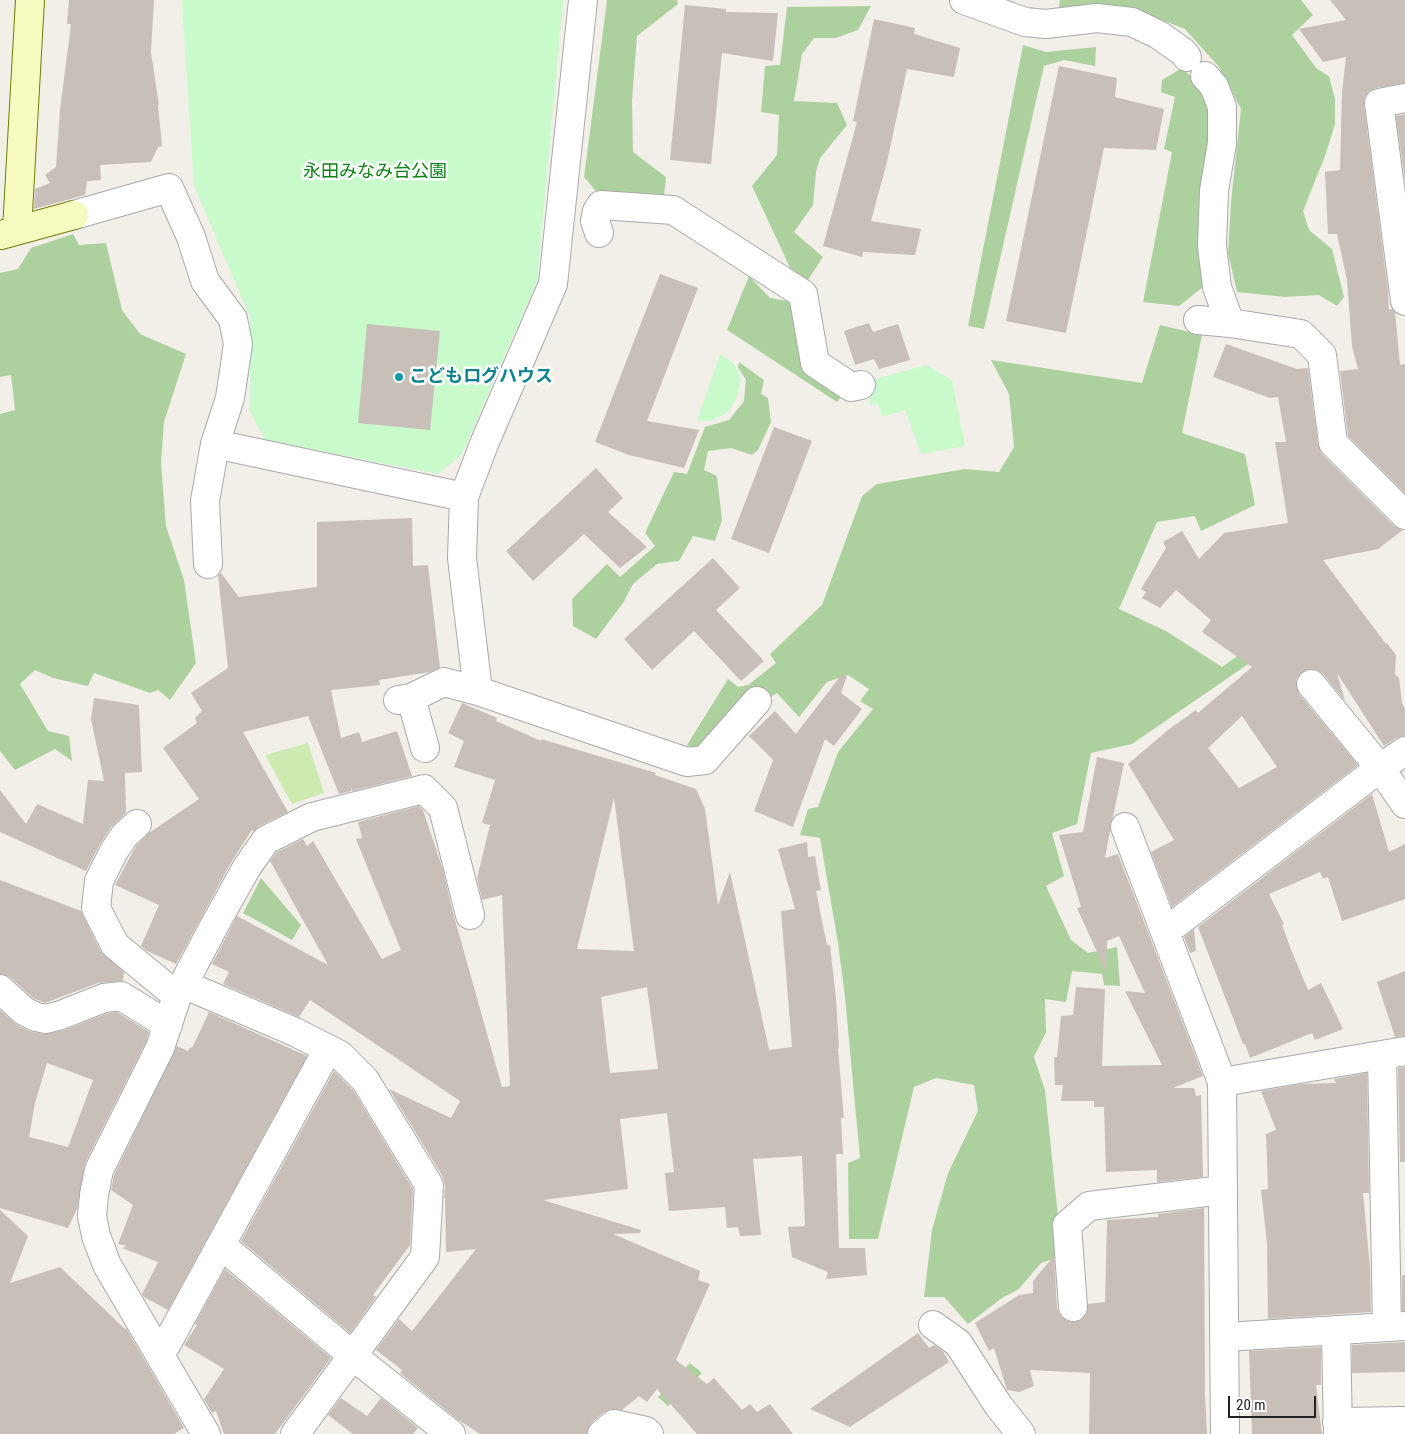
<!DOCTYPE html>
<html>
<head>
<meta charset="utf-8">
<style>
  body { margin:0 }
  #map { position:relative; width:1405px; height:1434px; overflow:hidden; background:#f2efe9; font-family:"Roboto Condensed",sans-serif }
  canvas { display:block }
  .scale { position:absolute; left:1228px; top:1396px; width:88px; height:22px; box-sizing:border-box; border:2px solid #222; border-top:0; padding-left:6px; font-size:15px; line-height:18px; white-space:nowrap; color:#222; -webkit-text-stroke:4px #fff; paint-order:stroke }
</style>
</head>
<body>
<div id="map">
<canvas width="1405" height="1434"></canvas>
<div class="scale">20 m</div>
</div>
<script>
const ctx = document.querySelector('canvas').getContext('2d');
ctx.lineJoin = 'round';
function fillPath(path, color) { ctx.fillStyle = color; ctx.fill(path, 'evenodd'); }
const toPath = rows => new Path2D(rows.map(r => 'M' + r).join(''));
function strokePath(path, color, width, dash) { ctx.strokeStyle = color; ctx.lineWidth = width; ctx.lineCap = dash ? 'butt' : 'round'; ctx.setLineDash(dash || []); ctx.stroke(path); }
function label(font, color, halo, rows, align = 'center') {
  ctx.font = font + ' "Roboto Condensed","Noto Sans JP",sans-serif'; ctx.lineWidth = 5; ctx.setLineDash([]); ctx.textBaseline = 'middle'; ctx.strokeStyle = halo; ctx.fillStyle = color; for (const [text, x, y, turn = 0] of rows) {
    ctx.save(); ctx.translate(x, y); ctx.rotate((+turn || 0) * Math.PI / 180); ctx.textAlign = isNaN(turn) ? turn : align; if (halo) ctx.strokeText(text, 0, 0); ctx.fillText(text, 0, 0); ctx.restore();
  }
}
fillPath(toPath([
  [308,743,324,793,292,804,265,755]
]), '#cdebb0');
fillPath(toPath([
  [607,0,677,0,678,4,637,36,632,100,633,152,666,177,664,196,600,196,584,177],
  [1060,0,1301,0,1313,15,1292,35,1317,69,1329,76,1335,99,1335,124,1325,156,1303,211,1309,230,1332,249,1344,297,1337,306,1319,295,1285,297,1237,292,1228,253,1231,202,1241,109,1219,67,1185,29,1139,11,1059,7],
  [871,6,858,30,836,38,814,38,802,54,794,101,837,103,847,125,820,158,816,172,813,205,794,232,823,257,806,283,792,272,752,186,777,155,779,115,761,112,765,66,780,65,787,7],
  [1023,45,1046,52,1096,47,1095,66,1064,60,1044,66,984,329,968,326],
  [1182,68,1205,90,1216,111,1208,283,1179,306,1143,302,1172,152,1164,149,1175,97,1161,92,1162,80],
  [73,234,79,245,106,243,122,310,140,334,186,354,164,422,161,463,166,526,184,580,196,663,170,700,158,690,150,693,94,673,88,686,53,678,35,670,20,684,48,731,69,736,72,761,55,749,15,770,0,751,0,414,15,410,11,375,0,377,0,273,18,269,31,248],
  [749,276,770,298,793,302,843,395,837,402,727,330],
  [1160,325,1202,335,1182,433,1245,454,1255,505,1201,531,1195,516,1157,522,1119,609,1166,631,1222,667,1267,634,1273,647,1132,744,1091,753,1077,824,1052,833,1064,876,1046,886,1071,940,1088,953,1117,947,1120,986,1104,985,1102,974,1072,971,1066,1002,1045,999,1046,1032,1034,1057,1045,1090,1062,1256,1041,1263,1019,1289,1002,1298,968,1324,944,1297,924,1297,932,1230,948,1173,978,1111,974,1085,936,1078,914,1087,878,1239,849,1239,848,1163,860,1158,845,997,838,943,820,838,800,835,808,809,818,807,838,752,873,709,860,701,869,689,848,675,827,682,799,717,777,693,765,701,703,752,687,745,728,679,738,687,748,685,776,663,770,654,822,605,862,496,877,484,965,469,999,472,1014,447,1009,394,991,360,1142,383],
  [739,362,764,380,761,394,768,398,771,422,758,450,752,455,731,448,708,451,704,470,717,476,722,520,715,541,693,536,679,561,657,564,633,584,623,603,596,639,573,626,572,599,607,564,620,577,655,546,645,533,674,472,687,474,705,427,729,420,744,401,746,380,738,367],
  [261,878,301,925,292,940,243,913],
  [690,1363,702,1373,668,1406,658,1397]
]), '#add19e');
fillPath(toPath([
  [182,0,563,0,537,281,462,454,438,474,265,440,250,411,250,317,194,186],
  [720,354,734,364,741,379,737,397,728,412,713,420,697,421],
  [926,365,952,380,965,446,921,454,905,410,882,417,878,404,870,405,868,381]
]), '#c8facc');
fillPath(toPath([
  [69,0,154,0,151,52,159,105,158,105,162,146,158,147,151,162,100,165,101,180,87,181,85,195,34,209,35,189,50,183,45,175,56,167,60,110,71,24,67,24],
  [1330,0,1405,0,1405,83,1376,88,1369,91,1365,97,1364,105,1388,291,1389,310,1392,309,1395,312,1400,365,1405,364,1405,493,1348,436,1340,371,1358,369,1352,346,1347,280,1337,234,1328,234,1325,172,1340,170,1342,92,1346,57,1323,62,1299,29,1346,20],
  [685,5,726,9,726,12,778,13,773,61,722,53,711,164,670,160],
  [874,19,915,28,914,34,960,48,954,77,907,69,887,162,871,221,921,229,915,255,863,252,862,257,823,246,857,122,853,121],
  [1059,66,1117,78,1115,97,1164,109,1156,150,1104,148,1066,333,1006,321],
  [1405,114,1405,181,1396,116],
  [660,274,698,288,647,421,699,430,684,468,629,455,595,442],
  [869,323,873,332,898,324,910,360,879,369,874,359,855,365,844,331],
  [367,324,440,331,430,430,358,423],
  [1226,344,1297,369,1308,368,1318,445,1322,454,1394,526,1403,530,1378,549,1323,560,1386,644,1387,643,1396,655,1395,674,1399,678,1402,703,1405,709,1405,736,1396,738,1384,746,1337,673,1345,701,1323,674,1317,670,1309,669,1302,672,1296,679,1296,686,1299,694,1358,765,1172,907,1151,852,1174,840,1128,764,1168,730,1196,710,1198,713,1252,667,1202,632,1211,620,1176,590,1160,608,1142,598,1146,592,1141,589,1166,548,1163,542,1182,531,1199,559,1224,533,1288,523,1275,442,1286,442,1278,397,1270,398,1213,377],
  [1242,716,1277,767,1239,788,1208,748],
  [774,427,812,441,769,553,731,539],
  [596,468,623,498,608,512,647,547,620,568,584,534,533,581,506,551],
  [412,518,413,566,428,565,440,668,430,672,379,680,380,685,331,690,341,738,359,732,362,742,397,731,412,776,352,791,351,787,351,791,339,794,308,716,243,732,288,812,259,826,253,831,252,830,233,859,176,964,147,951,141,946,159,905,115,885,136,846,149,833,199,799,163,748,197,723,195,718,202,711,191,693,228,668,218,575,221,573,239,597,317,587,317,522],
  [713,558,740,588,716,610,764,661,741,681,694,631,652,670,624,639],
  [842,674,847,676,841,693,862,709,834,746,825,739,793,827,754,811,773,760,749,736,775,711,796,734],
  [94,698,139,705,142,772,125,773,126,813,111,827,100,844,86,871,0,832,0,790,26,824,37,804,83,824,88,780,104,781,91,719],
  [462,703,497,718,496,721,541,741,541,739,656,773,655,775,696,789,705,809,718,905,730,872,769,1050,792,1047,781,911,795,909,778,849,807,842,808,857,815,856,821,890,816,891,827,945,830,945,836,999,839,1048,838,1049,844,1118,841,1118,843,1154,836,1154,839,1248,865,1248,867,1275,826,1279,828,1272,792,1257,788,1227,805,1226,802,1156,753,1159,761,1235,740,1236,738,1227,727,1228,725,1207,669,1211,665,1173,674,1172,667,1113,620,1119,628,1189,543,1200,641,1230,640,1233,613,1234,700,1271,698,1280,710,1284,676,1360,707,1384,714,1378,742,1410,750,1404,757,1412,770,1404,793,1434,697,1434,657,1389,647,1402,639,1396,622,1410,611,1409,604,1412,592,1422,588,1428,587,1434,480,1434,457,1419,400,1373,402,1370,376,1350,399,1319,412,1331,476,1249,446,1252,445,1197,444,1199,445,1186,443,1177,389,1089,451,1118,460,1101,310,1000,299,1017,223,984,229,972,212,964,237,916,328,965,270,861,277,852,303,839,307,846,313,841,382,959,401,950,356,839,362,838,358,822,419,806,423,810,443,870,452,909,502,1087,510,1086,502,895,482,900,477,878,490,825,482,823,495,780,454,767,464,741,448,733],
  [614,798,634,951,577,949],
  [647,987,658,1069,610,1073,601,997],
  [1097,757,1124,763,1113,817,1110,824,1110,831,1105,858,1118,854,1203,1076,1173,1088,1194,1088,1196,1096,1201,1095,1203,1177,1157,1182,1157,1170,1106,1172,1104,1107,1094,1107,1094,1101,1061,1101,1063,1085,1055,1085,1054,1057,1057,1057,1061,1016,1073,1015,1076,987,1105,989,1102,1066,1162,1065,1125,991,1145,993,1119,936,1107,941,1106,972,1077,908,1081,907,1059,835,1083,832],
  [1372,794,1389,852,1405,844,1405,899,1342,921,1328,877,1323,879,1320,872,1269,894,1284,924,1282,925,1290,947,1308,990,1321,983,1343,1029,1315,1040,1312,1033,1250,1058,1245,1044,1243,1044,1198,927],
  [0,880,81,911,101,952,124,972,123,981,98,983,45,1003,33,998,10,977,0,974],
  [1194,929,1196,951,1190,953,1184,937],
  [1405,971,1405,1036,1395,1037,1377,982],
  [0,1010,17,1025,29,1031,43,1034,65,1030,108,1013,117,1012,149,1032,146,1042,85,1163,77,1209,68,1228,0,1208],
  [47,1063,93,1080,68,1147,29,1137,35,1103],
  [209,1012,307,1056,168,1310,144,1297,142,1294,158,1262,122,1248,127,1246,118,1244,133,1205,111,1190,114,1175,177,1046,188,1051,190,1047,192,1048],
  [1405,1067,1405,1162,1400,1162,1398,1068],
  [334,1071,353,1090,413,1189,410,1245,373,1295,376,1297,350,1333,241,1241],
  [1367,1073,1369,1193,1363,1193,1370,1268,1371,1312,1268,1319,1267,1243,1261,1190,1268,1189,1266,1134,1276,1130,1261,1091,1302,1084,1336,1083,1334,1079],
  [1204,1208,1205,1396,1207,1434,1089,1434,1090,1373,1030,1370,1034,1386,1019,1392,1007,1390,994,1348,989,1351,975,1323,1019,1295,1033,1293,1033,1281,1054,1256,1057,1308,1060,1315,1067,1321,1075,1322,1081,1320,1087,1313,1088,1304,1105,1302,1107,1220,1158,1217,1158,1214],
  [0,1210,28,1236,10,1283,60,1267,125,1329,126,1328,184,1428,174,1434,0,1434],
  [225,1269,331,1358,275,1434,224,1434,216,1411,212,1413,204,1399,224,1369,184,1345,197,1325,195,1324],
  [1402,1275,1405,1275,1405,1311,1402,1311],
  [918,1333,929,1348,934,1345,943,1351,949,1362,850,1427,810,1409],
  [1405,1342,1405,1372,1352,1373,1352,1345],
  [1321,1347,1321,1385,1316,1385,1322,1434,1252,1434,1249,1351],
  [341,1398,367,1416,381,1398,418,1428,413,1434,353,1434,328,1415]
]), '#c7bfb8');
const street = toPath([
  [964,0,1025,22,1046,24,1097,18,1132,22,1159,35,1183,52,1187,57],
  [1205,76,1214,86,1222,107,1222,143,1214,191,1212,246,1217,287,1230,323],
  [1405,98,1379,103,1405,301],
  [74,215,169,188,191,237,205,281,233,319,238,344,230,398,215,444,205,501,208,564],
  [599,233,595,221,597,211,601,205,673,210,803,294,815,363,851,387,861,385],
  [1198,320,1230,323,1301,334,1322,355,1333,443,1405,515],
  [215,444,464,497],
  [1311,684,1380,768,1405,804],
  [478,691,462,558,464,497,484,444,553,284,583,0],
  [411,698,425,748],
  [398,700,411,698,444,682,478,691,687,762,705,760,757,701],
  [137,824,124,836,114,851,99,881,96,908,115,945,177,996],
  [1125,827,1222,1082],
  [1165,932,1380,768,1405,751],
  [183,984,295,1032,340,1055,365,1080,429,1185,425,1257,295,1434],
  [0,989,24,1011,36,1017,46,1019,61,1015,104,998,121,996,168,1025],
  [1382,1055,1387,1327],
  [221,1245,353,1356,451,1434],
  [1073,1307,1067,1225,1089,1206,1223,1190],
  [933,1325,958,1343,998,1405,1021,1434],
  [1336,1330,1338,1434],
  [1225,1337,1405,1326],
  [160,1356,328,1049],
  [1337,1422,1405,1421],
  [206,1434,107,1265,96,1236,92,1216,94,1195,99,1170,160,1048,177,996,213,928,247,867,266,840,312,817,424,789,443,808,470,915],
  [602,1434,614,1424,646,1431,649,1434],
  [1225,1434,1222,1082,1405,1051]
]);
const secondary = toPath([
  [17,230,30,0],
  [1,235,74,215]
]);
strokePath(street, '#a9a9a9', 30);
strokePath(secondary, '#707d05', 30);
strokePath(street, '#fff', 28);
strokePath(secondary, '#f7fabf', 28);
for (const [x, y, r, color] of [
  [399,377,5,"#0f9aa8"]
]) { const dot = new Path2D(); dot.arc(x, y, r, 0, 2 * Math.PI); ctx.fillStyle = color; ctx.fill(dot); strokePath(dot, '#fff', 2); }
label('18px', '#0c8416', '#fff', [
  ["永田みなみ台公園",375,172]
]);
label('bold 18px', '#0d838f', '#fff', [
  ["こどもログハウス",409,377]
], 'left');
</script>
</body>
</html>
